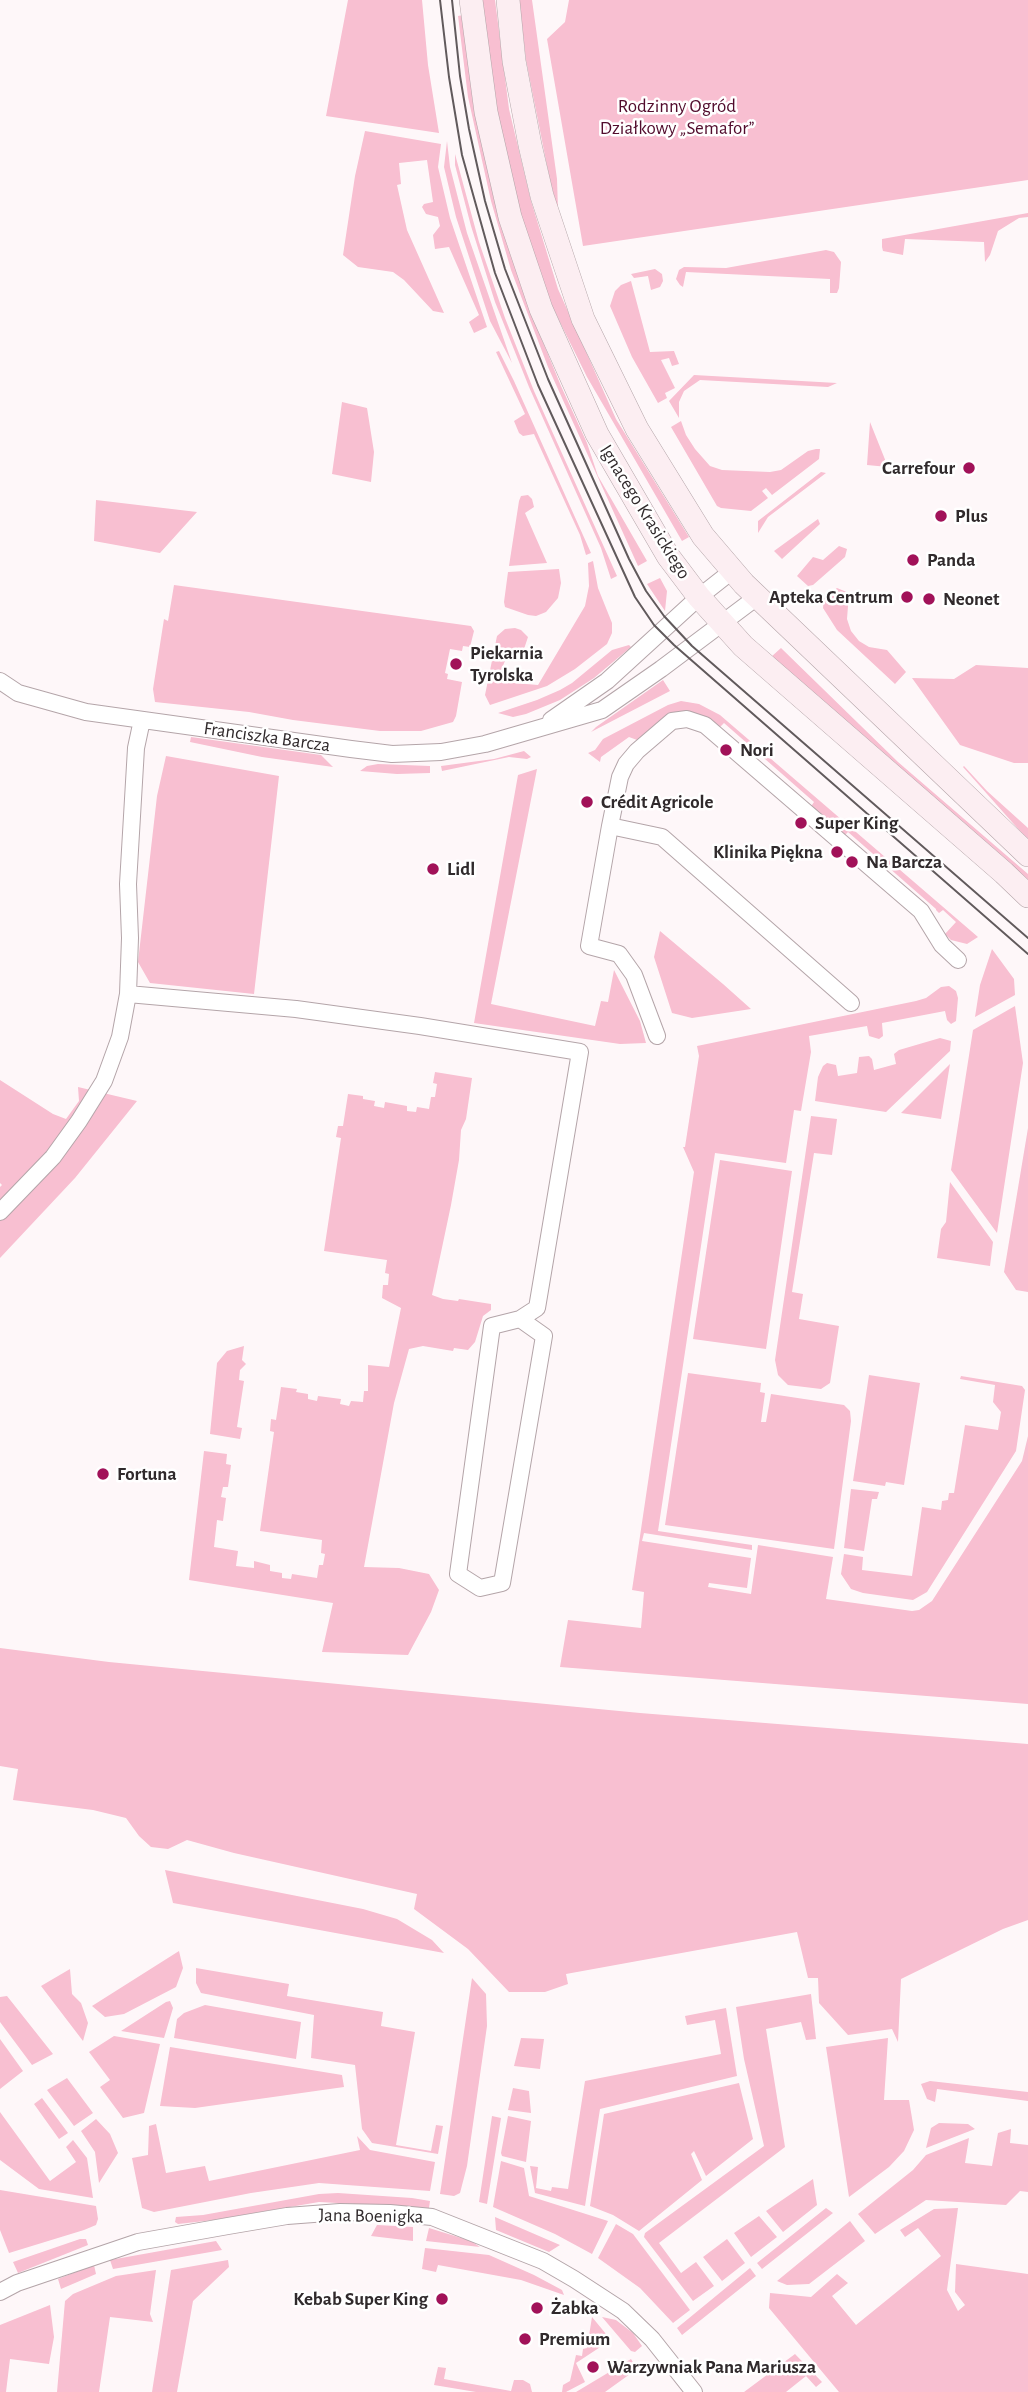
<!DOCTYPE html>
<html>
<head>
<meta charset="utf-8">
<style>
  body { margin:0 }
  canvas { display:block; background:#fef7f9 }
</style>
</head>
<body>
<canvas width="1028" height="2392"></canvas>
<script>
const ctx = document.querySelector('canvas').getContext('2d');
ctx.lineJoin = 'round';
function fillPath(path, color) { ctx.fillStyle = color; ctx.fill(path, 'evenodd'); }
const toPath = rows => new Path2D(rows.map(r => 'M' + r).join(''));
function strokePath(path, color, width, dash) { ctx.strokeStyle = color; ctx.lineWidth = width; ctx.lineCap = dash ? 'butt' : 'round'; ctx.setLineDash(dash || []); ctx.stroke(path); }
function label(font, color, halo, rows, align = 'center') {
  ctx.font = font + ' "Alegreya Sans",sans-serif'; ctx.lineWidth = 5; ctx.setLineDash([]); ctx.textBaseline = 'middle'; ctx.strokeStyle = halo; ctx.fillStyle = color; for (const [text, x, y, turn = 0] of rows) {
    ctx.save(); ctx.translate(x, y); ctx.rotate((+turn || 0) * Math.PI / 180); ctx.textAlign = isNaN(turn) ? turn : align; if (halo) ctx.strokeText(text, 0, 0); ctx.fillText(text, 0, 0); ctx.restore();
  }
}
fillPath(toPath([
  [348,0,422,0,428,65,439,133,326,116],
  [481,0,495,0,509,109,531,201,558,289,616,419,689,537,682,541,587,377,551,304,529,248,500,133],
  [519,0,532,0,557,179,558,210,550,181,526,60],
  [569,0,1028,0,1028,180,583,246,547,39,565,22],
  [463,15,538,330,561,386,587,443,598,476,647,561,638,566,548,367,511,270,491,201,468,97,458,16],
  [365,131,441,144,438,167,450,218,487,327,474,333,469,322,479,315,449,247,435,249,433,235,440,226,438,217,426,214,422,207,424,204,433,202,427,160,399,163,401,184,397,185,407,230,444,313,433,311,404,280,393,272,358,267,343,255,355,176],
  [447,141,450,167,467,233,512,363,490,321,456,217,444,167],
  [455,154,479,242,505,318,534,391,617,576,611,579,601,548,529,387,495,302,471,226,455,165],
  [1028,213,1028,217,1019,218,998,231,990,255,985,262,984,242,905,239,903,255,883,251,882,247,882,239],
  [826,250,834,252,841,262,839,288,837,293,830,293,830,279,686,272,683,287,680,285,676,279,679,270,684,267,726,268],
  [655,269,662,274,663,281,660,287,651,290,648,276,634,278,631,274],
  [631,281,650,352,674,351,679,364,672,366,669,358,661,360,675,388,665,393,667,398,658,403,632,357,610,306,615,291,621,285],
  [499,351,514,381,591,553,586,555,580,535,534,434,523,436,519,433,514,421,525,414,496,352],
  [694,375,837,383,828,387,700,380,684,391,679,402,679,418,669,401],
  [342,402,367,408,374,452,371,482,332,474],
  [681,421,686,435,695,449,710,466,722,470,770,472,781,470,808,451,816,449,820,449,819,459,772,495,766,488,762,491,768,498,751,511,721,508,717,506,671,427],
  [870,422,888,467,867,465],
  [821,472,826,473,768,517,758,533,758,521],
  [528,495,532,499,534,507,525,513,547,563,509,566,519,501,521,496],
  [96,500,197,512,160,553,94,541],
  [818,519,820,524,782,559,774,551],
  [839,546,847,549,845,557,813,585,808,586,797,576,813,557,823,560],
  [593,561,598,588,612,623,612,633,607,644,575,669,547,686,490,705,485,695,497,636,505,629,515,628,521,630,528,637,522,655,509,651,498,678,514,683,538,685,585,606,589,586,588,563],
  [559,569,561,583,558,598,546,612,536,616,528,615,505,607,504,602,508,572],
  [660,578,667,591,665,611,647,584],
  [174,585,471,626,474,631,470,647,463,646,462,651,450,649,445,673,448,674,447,679,462,682,456,716,453,722,421,731,380,731,293,720,249,712,155,702,153,689,164,619,168,621],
  [837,588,849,593,847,619,851,631,859,641,869,647,887,650,906,672,895,684,837,630,823,608,824,598],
  [629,645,631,647,594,678,560,700,526,714,513,717,498,713,537,700,560,690,572,683,612,650],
  [781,648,898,762,1028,874,1028,880,771,657],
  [976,665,1028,668,1028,763,1014,763,960,745,912,678,954,679],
  [663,680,670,691,591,732,596,727],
  [681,701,699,704,720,715,978,937,967,944,951,940,945,934,956,922,943,910,939,913,936,910,936,909,848,832,843,837,810,808,814,802,724,723,719,728,668,718,637,740,629,737,601,757,600,762,588,753,595,750,603,739,668,705],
  [191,737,321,755,333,767,262,757,190,742],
  [524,751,531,757,527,759,509,757,442,771,441,766,494,759],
  [166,756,279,776,254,994,150,983,138,962,157,796],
  [378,764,430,766,430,773,397,774,360,771,367,766],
  [964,766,987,791,1028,828,1028,840,963,767],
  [537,769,491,1004,595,1026,601,1001,608,1002,614,970,640,1021,646,1043,620,1044,474,1023,518,775],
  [660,931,723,984,751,1009,692,1018,672,1013,654,957],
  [992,949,1014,979,1015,995,975,1017,980,985],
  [949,986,956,991,958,998,956,1021,951,1024,947,1020,945,1011,882,1023,883,1036,879,1039,869,1036,867,1026,809,1036,811,1052,801,1111,794,1110,786,1163,715,1153,658,1531,752,1545,752,1550,644,1533,642,1541,751,1558,747,1588,709,1583,708,1587,751,1594,758,1545,833,1557,826,1599,912,1611,919,1610,932,1601,1022,1461,1028,1436,1028,1704,560,1667,568,1620,641,1628,644,1592,632,1590,694,1172,683,1147,685,1147,699,1056,697,1046,916,1001,926,998,941,987],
  [1015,1006,1023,1063,997,1233,951,1170,973,1030],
  [940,1038,951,1041,950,1051,886,1112,815,1101,818,1077,823,1066,827,1063,836,1065,838,1076,857,1073,859,1057,869,1056,872,1059,874,1070,896,1064,894,1054,899,1050],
  [950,1064,941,1119,901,1113],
  [435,1072,472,1078,466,1119,461,1130,459,1160,451,1205,432,1295,443,1299,458,1301,459,1299,491,1304,491,1310,483,1316,475,1342,468,1350,454,1348,453,1351,423,1346,409,1349,394,1403,364,1567,399,1568,429,1574,439,1590,431,1612,408,1655,322,1652,333,1603,189,1580,204,1451,227,1454,226,1464,231,1465,228,1487,223,1487,221,1497,226,1498,223,1521,217,1520,214,1547,238,1551,236,1566,254,1568,254,1561,270,1565,270,1571,282,1573,282,1578,291,1579,292,1574,317,1578,319,1565,323,1565,325,1554,321,1553,322,1540,260,1531,274,1432,270,1431,271,1419,276,1420,281,1387,297,1389,296,1392,308,1394,308,1399,317,1401,318,1396,341,1399,340,1404,349,1406,351,1401,363,1402,364,1391,368,1391,368,1365,389,1367,401,1308,382,1298,383,1285,388,1285,389,1274,385,1273,387,1260,324,1251,341,1138,336,1137,338,1126,343,1126,348,1094,363,1096,363,1099,375,1101,374,1106,384,1108,385,1102,407,1106,407,1111,416,1112,417,1107,429,1109,431,1097,435,1097,437,1084,433,1083],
  [0,1080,53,1114,66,1119,79,1101,78,1087,137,1101,75,1178,0,1258,0,1187,2,1185,0,1183],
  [811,1116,837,1119,832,1155,814,1153,792,1292,803,1294,799,1319,839,1326,830,1383,821,1389,788,1385,778,1375,775,1360],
  [1028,1128,1028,1292,1016,1290,1004,1272],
  [720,1160,792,1171,766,1349,693,1339],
  [950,1182,993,1242,990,1266,937,1258,941,1229,946,1222],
  [244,1346,242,1360,246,1364,240,1370,239,1380,244,1381,237,1427,242,1428,240,1439,210,1434,217,1363,227,1351],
  [688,1373,761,1383,760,1392,765,1393,761,1422,766,1422,771,1394,844,1405,850,1411,851,1421,834,1549,665,1525],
  [869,1375,920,1383,904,1485,886,1482,885,1486,853,1481],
  [961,1376,1022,1386,1025,1390,1016,1451,927,1592,913,1600,863,1593,851,1589,841,1574,844,1554,863,1557,862,1570,912,1576,922,1507,941,1510,942,1501,948,1500,949,1493,954,1493,965,1425,998,1430,1001,1412,993,1402,995,1385,960,1379],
  [851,1489,879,1492,877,1499,872,1499,864,1551,844,1548],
  [0,1648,109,1662,640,1713,1028,1744,1028,1920,1003,1929,901,1979,898,2042,892,2029,848,2035,819,2003,818,1978,808,1978,797,1932,566,1974,568,1984,545,1992,509,1992,468,1949,414,1909,417,1894,234,1853,187,1840,168,1849,151,1847,139,1836,126,1818,93,1810,13,1800,18,1769,0,1766],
  [165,1870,363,1909,397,1919,432,1940,444,1953,173,1903],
  [179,1951,183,1968,176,1987,124,2014,105,2017,92,2006],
  [196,1968,289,1984,287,1996,383,2012,381,2026,415,2032,396,2145,431,2151,436,2125,443,2126,438,2154,372,2143,362,2129,355,2065,311,2058,314,2015,201,1993,196,1983],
  [70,1969,72,1994,81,2003,88,2023,83,2041,41,1986],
  [472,1978,486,1994,487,2026,467,2166,460,2193,454,2196,440,2194],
  [811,1994,816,2039,806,2040,801,2022,766,2029,785,2147,659,2243,681,2273,696,2262,714,2286,693,2301,644,2237,645,2233,764,2146,744,2059,736,2007],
  [7,1996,53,2054,32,2065,0,2022,0,1997],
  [170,2001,173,2008,164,2038,121,2031,166,2002],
  [205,2005,301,2022,296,2059,174,2038,177,2019,184,2013],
  [726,2008,737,2076,600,2109,585,2206,535,2193,530,2166,538,2167,536,2188,551,2191,552,2187,568,2189,585,2081,721,2054,715,2020,687,2025,685,2016],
  [114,2036,160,2044,144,2113,123,2118,100,2087,110,2080,89,2052],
  [521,2038,544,2039,540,2069,514,2066],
  [888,2038,884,2100,909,2100,914,2130,904,2151,889,2167,849,2197,826,2047],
  [0,2039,23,2071,0,2089],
  [170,2047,342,2075,344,2087,195,2108,160,2106],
  [67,2078,93,2113,74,2126,47,2090],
  [930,2081,1028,2092,1028,2101,937,2089,935,2102,927,2099,921,2084],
  [739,2083,753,2139,706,2176,694,2151,691,2154,702,2180,639,2231,613,2215,590,2206,604,2114],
  [513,2088,529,2091,531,2113,508,2110],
  [42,2098,68,2133,59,2139,34,2104],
  [0,2112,50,2181,76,2162,66,2147,73,2140,87,2158,93,2198,39,2189,0,2160],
  [492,2116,501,2118,487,2204,479,2202],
  [508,2116,531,2121,526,2162,502,2156,501,2153],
  [96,2119,110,2134,118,2153,99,2183,95,2152,81,2131],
  [939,2123,968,2124,975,2129,926,2148,931,2128],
  [156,2124,166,2173,205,2166,209,2181,360,2150,357,2136,370,2150,435,2162,430,2191,319,2183,251,2193,154,2212,142,2208,132,2158,148,2155,149,2126],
  [1011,2129,1010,2143,1028,2145,1028,2192,1020,2191,1006,2205,926,2200,875,2234,858,2214,913,2170,926,2155,969,2138,965,2163,992,2166,998,2133],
  [501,2161,524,2168,529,2196,608,2221,592,2254,555,2234,493,2207],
  [813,2179,817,2205,783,2232,766,2211],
  [0,2190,96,2206,98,2219,96,2225,84,2230,9,2253,0,2230],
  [338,2193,412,2198,430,2201,429,2208,319,2202,214,2220,178,2224,175,2222,176,2217,203,2215,319,2194],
  [826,2208,833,2213,762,2269,757,2263],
  [958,2208,947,2290,958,2311,965,2305,955,2292,956,2264,1028,2274,1028,2392,839,2392,769,2308,770,2293,811,2297,837,2274,848,2283,832,2296,856,2325,941,2256,918,2228,905,2237,900,2230,934,2209],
  [759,2216,777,2237,751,2257,734,2233],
  [495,2217,560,2245,549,2252,496,2230],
  [850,2221,865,2241,809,2284,787,2285,777,2281],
  [616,2224,633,2234,690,2310,673,2323,640,2288,598,2258],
  [377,2225,413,2227,413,2241,371,2236],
  [429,2228,471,2241,480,2247,426,2241],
  [80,2239,86,2239,88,2245,18,2273,13,2262],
  [727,2239,745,2263,722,2281,703,2257],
  [216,2241,222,2250,113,2269,110,2260],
  [425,2248,489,2255,534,2275,562,2290,564,2295,521,2280,438,2265,436,2272,422,2269],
  [228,2260,229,2267,193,2301,177,2392,152,2392,171,2270],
  [94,2265,96,2274,61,2289,58,2279],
  [750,2268,756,2276,682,2335,677,2328],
  [156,2270,150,2314,153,2322,110,2317,99,2392,57,2392,65,2301,73,2294,116,2276],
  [50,2305,54,2337,49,2364,10,2359,6,2392,0,2392,0,2325],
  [592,2317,611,2340,576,2363,585,2382,566,2392,562,2392,563,2385,570,2381,576,2355,582,2356,583,2349,587,2348],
  [602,2317,616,2320,633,2333,642,2346,635,2352,631,2351],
  [795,2354,822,2382,816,2387,806,2376,786,2392,744,2392],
  [631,2359,637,2369,605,2392,576,2392],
  [438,2367,446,2368,444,2379,511,2391,514,2380,523,2380,530,2384,532,2392,476,2392,434,2385]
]), '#f8bfd1');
const street = toPath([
  [0,681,18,693,86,712,351,749,392,754,441,752,485,744,602,710,661,669,757,597],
  [551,720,607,681,699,597,732,571],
  [610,826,589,946,619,954,634,975,657,1036],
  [128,994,296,1009,420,1026,580,1052,537,1308,520,1319,492,1326,458,1574,480,1588,502,1583,544,1336,520,1319],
  [851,1003,662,837,610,826,620,777,626,764,637,751,672,721,687,719,705,725,921,911,942,945,958,960],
  [0,1212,53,1157,79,1121,104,1081,120,1037,128,994,130,938,128,884,136,748,142,720],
  [0,2292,17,2283,138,2242,228,2226,287,2216,340,2212,390,2213,432,2217,543,2261,574,2279,623,2311,652,2339,694,2392]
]);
const secondary = toPath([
  [471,0,486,112,510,217,541,309,597,434,668,556,699,597,743,646,1004,873,1028,896],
  [508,0,514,61,530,145,542,196,583,319,637,429,703,536,744,584,1028,855]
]);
strokePath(street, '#b4a5a9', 18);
strokePath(secondary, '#b4a5a9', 24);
strokePath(street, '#fff', 16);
strokePath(secondary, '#fceef2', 23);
strokePath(toPath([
  [440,0,449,77,462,155,495,273,538,385,635,597,654,625,674,645,1028,954],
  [452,0,460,76,469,129,485,201,505,269,548,379,629,559,646,591,664,616,692,646,1028,938]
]), '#615a5c', 2);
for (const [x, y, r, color] of [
  [969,468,7,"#a11259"],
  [941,516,7,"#a11259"],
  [913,560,7,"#a11259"],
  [907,597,7,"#a11259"],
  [929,599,7,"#a11259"],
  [456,664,7,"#a11259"],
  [726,750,7,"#a11259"],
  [587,802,7,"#a11259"],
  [801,823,7,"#a11259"],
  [837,852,7,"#a11259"],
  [852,862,7,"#a11259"],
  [433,869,7,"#a11259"],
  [103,1474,7,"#a11259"],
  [442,2299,7,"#a11259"],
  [537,2308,7,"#a11259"],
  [525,2339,7,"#a11259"],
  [593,2367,7,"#a11259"]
]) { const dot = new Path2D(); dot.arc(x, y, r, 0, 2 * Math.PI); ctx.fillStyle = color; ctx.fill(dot); strokePath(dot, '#fff', 2.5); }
label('19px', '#510b2c', '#fff', [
  ["Rodzinny Ogród",677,106],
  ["Działkowy „Semafor”",677,128]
]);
label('bold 19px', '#302a2c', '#fff', [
  ["Carrefour",955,468,"right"],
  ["Plus",955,516],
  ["Panda",927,560],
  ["Apteka Centrum",893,597,"right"],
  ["Neonet",943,599],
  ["Piekarnia",470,653],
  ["Tyrolska",470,675],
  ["Nori",740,750],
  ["Crédit Agricole",601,802],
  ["Super King",815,823],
  ["Klinika Piękna",823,852,"right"],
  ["Na Barcza",866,862],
  ["Lidl",447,869],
  ["Fortuna",117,1474],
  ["Kebab Super King",428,2299,"right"],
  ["Żabka",551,2308],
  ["Premium",539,2339],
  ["Warzywniak Pana Mariusza",607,2367]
], 'left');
label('19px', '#302a2c', '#fff', [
  ["Ignacego Krasickiego",645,512,58],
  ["Franciszka Barcza",267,737,8],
  ["Jana Boenigka",371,2216,1]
]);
</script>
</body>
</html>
